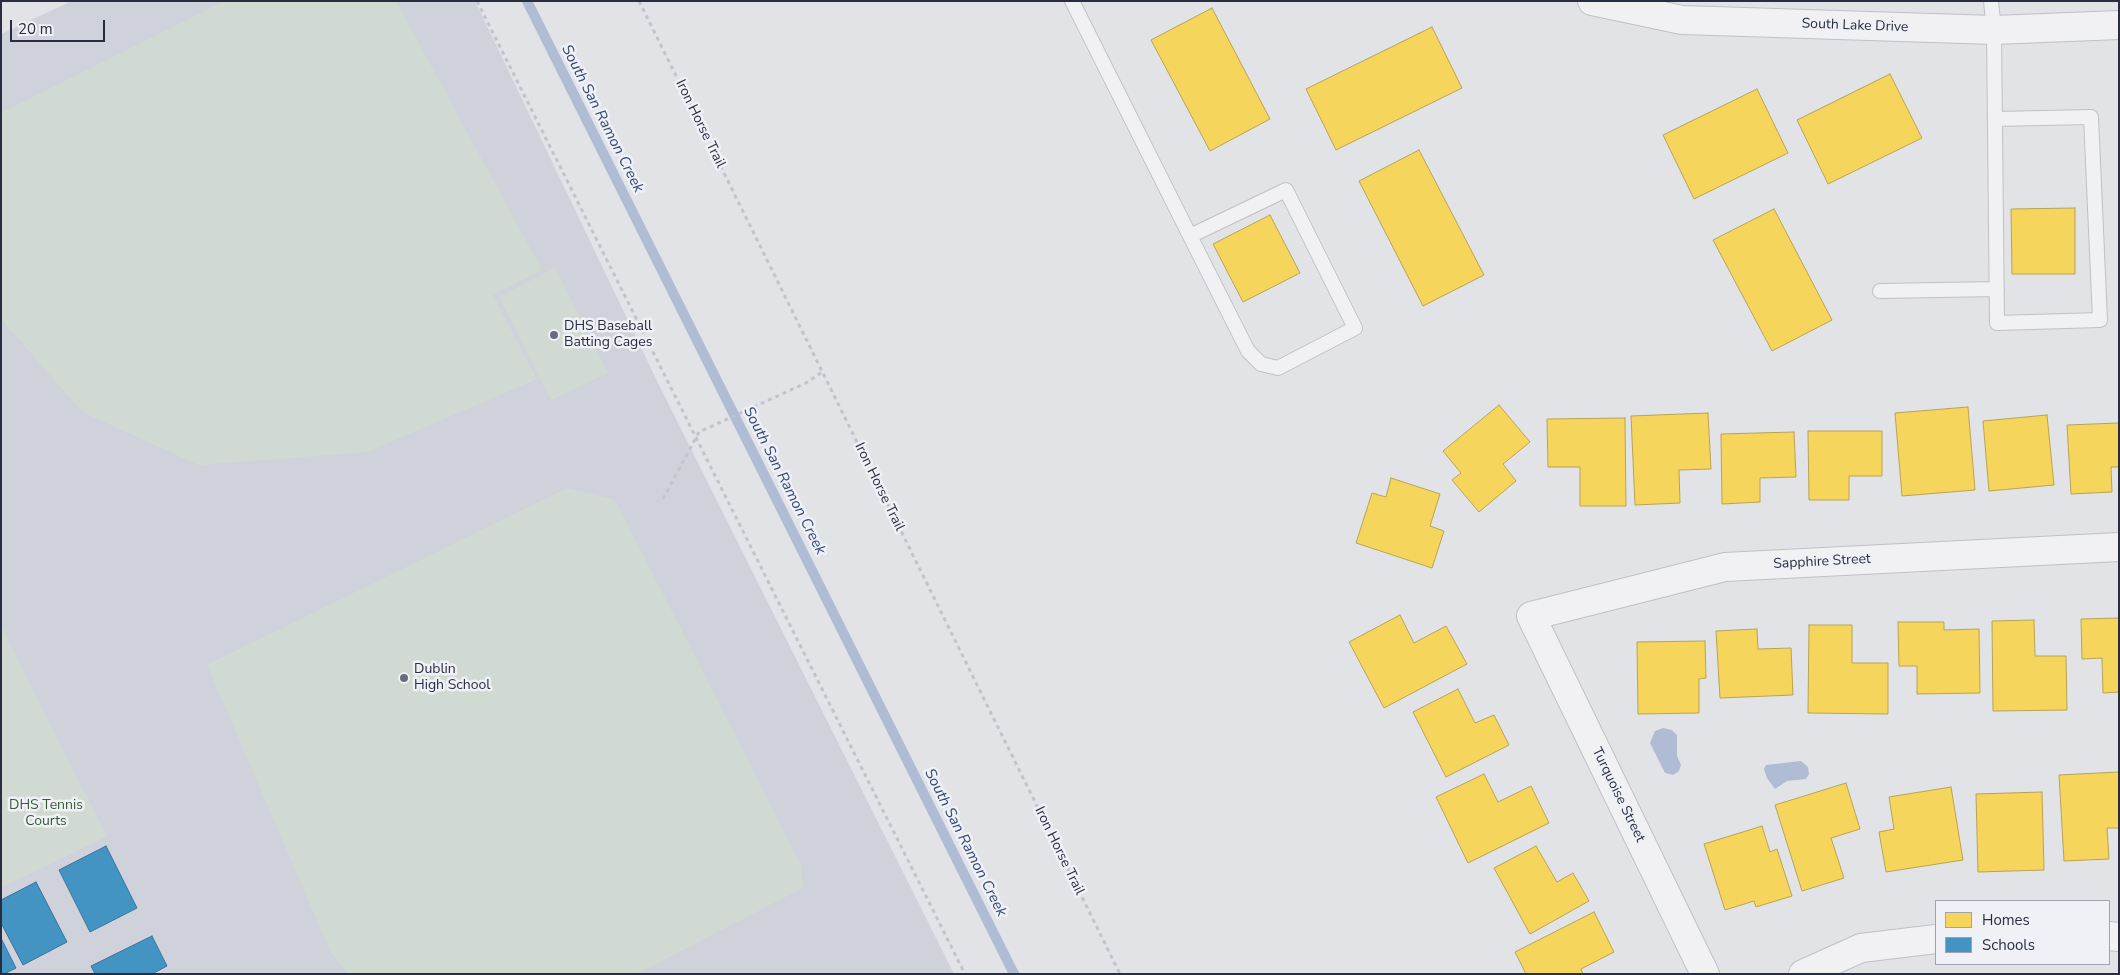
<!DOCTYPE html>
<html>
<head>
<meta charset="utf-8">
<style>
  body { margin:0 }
  #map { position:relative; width:2120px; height:975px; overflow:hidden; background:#e1e3e7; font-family:"Nunito Sans",sans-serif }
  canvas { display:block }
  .frame { position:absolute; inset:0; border:2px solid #282e40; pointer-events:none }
  .legend { position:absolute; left:1935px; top:900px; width:175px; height:65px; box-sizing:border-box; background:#eff1f6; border:1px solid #9fa3ad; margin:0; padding:6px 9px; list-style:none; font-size:15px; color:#282e40 }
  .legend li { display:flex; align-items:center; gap:10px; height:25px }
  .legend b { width:25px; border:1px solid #9fa3ad }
  .scale { position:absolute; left:10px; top:20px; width:95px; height:22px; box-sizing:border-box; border:2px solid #282e40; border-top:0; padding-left:6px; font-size:15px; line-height:18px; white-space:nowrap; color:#282e40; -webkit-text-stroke:4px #eff1f6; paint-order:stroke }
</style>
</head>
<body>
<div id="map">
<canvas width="2120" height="975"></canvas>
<div class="frame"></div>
<ul class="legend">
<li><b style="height:14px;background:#f6d55c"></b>Homes</li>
<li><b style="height:14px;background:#4393c3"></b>Schools</li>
</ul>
<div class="scale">20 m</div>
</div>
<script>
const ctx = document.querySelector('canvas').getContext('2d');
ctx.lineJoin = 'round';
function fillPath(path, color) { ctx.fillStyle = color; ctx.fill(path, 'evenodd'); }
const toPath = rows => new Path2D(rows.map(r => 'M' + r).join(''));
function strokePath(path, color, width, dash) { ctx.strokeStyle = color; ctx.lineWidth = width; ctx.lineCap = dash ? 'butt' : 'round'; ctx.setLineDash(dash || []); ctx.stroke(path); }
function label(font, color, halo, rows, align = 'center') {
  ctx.font = font + ' "Nunito Sans",sans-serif'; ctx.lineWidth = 5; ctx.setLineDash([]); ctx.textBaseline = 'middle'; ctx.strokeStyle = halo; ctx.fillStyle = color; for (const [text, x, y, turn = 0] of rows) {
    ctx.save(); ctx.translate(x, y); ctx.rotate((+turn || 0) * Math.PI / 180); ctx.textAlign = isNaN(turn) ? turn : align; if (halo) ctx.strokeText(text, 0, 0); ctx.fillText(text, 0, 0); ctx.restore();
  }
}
fillPath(toPath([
  [72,1,475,1,658,383,954,974,1,974,1,34]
]), '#cfd2da');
fillPath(toPath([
  [224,1,396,1,542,270,493,295,537,379,367,452,199,465,82,412,1,319,1,113],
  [555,268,608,373,551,400,499,297],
  [567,488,615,500,801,864,803,888,636,974,348,974,331,953,207,665],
  [1,625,107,836,1,888]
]), '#d0dad2');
fillPath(toPath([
  [1663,728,1672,730,1677,735,1677,756,1681,765,1679,771,1673,775,1665,773,1650,743,1655,731],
  [1801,761,1808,767,1809,774,1806,779,1787,781,1775,789,1767,778,1764,769,1766,765]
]), '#afbcd3');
const homes = toPath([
  [1212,8,1270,119,1210,151,1151,40,1212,8],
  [1432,27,1462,88,1336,150,1306,89,1432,27],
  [1890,74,1922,138,1828,184,1797,120,1890,74],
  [1757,89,1788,153,1694,199,1663,135,1757,89],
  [1419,150,1484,275,1423,306,1359,181,1419,150],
  [2075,208,2075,274,2012,274,2011,209,2075,208],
  [1774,209,1832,320,1772,351,1713,240,1774,209],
  [1270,215,1300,273,1243,302,1213,244,1270,215],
  [1499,405,1530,442,1503,464,1516,481,1479,512,1452,480,1461,473,1443,451,1499,405],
  [1968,407,1975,490,1902,496,1895,413,1968,407],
  [1708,413,1711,469,1679,470,1680,503,1635,505,1631,416,1708,413],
  [2047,415,2054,485,1989,491,1983,421,2047,415],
  [1625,418,1626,506,1580,506,1580,467,1548,467,1547,419,1625,418],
  [2119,423,2119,467,2111,467,2112,492,2071,494,2067,425,2119,423],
  [1808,431,1882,431,1882,476,1849,476,1849,500,1809,500,1808,431],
  [1794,432,1796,477,1760,478,1760,502,1722,504,1721,434,1794,432],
  [1391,478,1440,494,1430,526,1444,531,1432,568,1356,543,1372,493,1386,497,1391,478],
  [1400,615,1414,643,1446,626,1467,664,1384,708,1349,642,1400,615],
  [2119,618,2119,692,2103,693,2102,658,2082,659,2081,619,2119,618],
  [2034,620,2035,656,2066,656,2067,710,1993,711,1992,621,2034,620],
  [1898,622,1944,622,1944,630,1979,629,1980,693,1917,694,1917,666,1899,666,1898,622],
  [1809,625,1852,625,1852,663,1888,663,1888,714,1808,713,1809,625],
  [1757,629,1758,649,1791,648,1793,695,1720,698,1716,631,1757,629],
  [1705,641,1706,678,1699,679,1699,713,1638,714,1637,642,1705,641],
  [1458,689,1475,723,1494,715,1509,745,1446,777,1413,712,1458,689],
  [2119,772,2119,828,2107,828,2109,859,2064,861,2059,775,2119,772],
  [1484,774,1498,802,1531,786,1549,823,1468,863,1436,797,1484,774],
  [1846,783,1860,829,1831,838,1844,878,1802,891,1775,805,1846,783],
  [1951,787,1963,860,1886,872,1879,832,1894,829,1889,797,1951,787],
  [2042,792,2044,870,1978,872,1976,794,2042,792],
  [1762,826,1770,852,1777,849,1792,896,1756,907,1754,901,1725,910,1704,844,1762,826],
  [1536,846,1557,882,1573,873,1589,901,1530,934,1494,868,1536,846],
  [1594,912,1614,952,1581,969,1583,974,1526,974,1515,952,1594,912]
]);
fillPath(homes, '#f6d55c');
strokePath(homes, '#b8a354', 1);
const schools = toPath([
  [106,846,137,908,90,932,59,870,106,846],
  [36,882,67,942,23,965,1,923,1,900,36,882],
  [152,936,167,966,152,974,95,974,91,966,152,936],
  [1,938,16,968,4,974,1,974,1,938]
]);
fillPath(schools, '#4393c3');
strokePath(schools, '#3b759c', 1);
strokePath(toPath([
  [527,1,1014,974]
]), '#afbcd3', 10);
const service = toPath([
  [1072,1,1190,236,1248,351,1261,364,1278,368,1355,328,1286,190,1190,236],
  [1991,1,1994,30,1997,323,2100,320,2091,117,1995,119],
  [1880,291,1997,289]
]);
const minor = toPath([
  [1592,1,1682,20,1994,30,2119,25],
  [2109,936,2119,937],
  [1705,974,1531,616,1725,567,2119,547],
  [1803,974,1861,948,1936,939]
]);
strokePath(service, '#bfc1c5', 16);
strokePath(minor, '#bfc1c5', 30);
strokePath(toPath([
  [477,1,965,974],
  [639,1,1120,974],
  [663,499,699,432,806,383,822,372]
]), '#c3c4ca', 3, [4, 4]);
strokePath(service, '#f1f1f3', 14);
strokePath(minor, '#f1f1f3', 28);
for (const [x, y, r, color] of [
  [554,335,5,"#696d7a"],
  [404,678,5,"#696d7a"]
]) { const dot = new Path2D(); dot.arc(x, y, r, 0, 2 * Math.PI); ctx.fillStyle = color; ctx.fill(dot); strokePath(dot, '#eff1f6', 2); }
label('14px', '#282e40', '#eff1f6', [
  ["South Lake Drive",1855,26,2],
  ["Iron Horse Trail",700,124,64],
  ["Iron Horse Trail",879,487,64],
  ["Sapphire Street",1822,562,-3],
  ["Turquoise Street",1618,795,64],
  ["Iron Horse Trail",1059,851,64]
]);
label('14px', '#282e40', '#eff1f6', [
  ["DHS Baseball",564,327],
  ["Batting Cages",564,343],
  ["Dublin",414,670],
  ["High School",414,686]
], 'left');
label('14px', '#375c35', '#eff1f6', [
  ["DHS Tennis",46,806],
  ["Courts",46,822]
]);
label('italic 15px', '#314775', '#eff1f6', [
  ["South San Ramon Creek",602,119,63],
  ["South San Ramon Creek",784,481,63],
  ["South San Ramon Creek",965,843,63]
]);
</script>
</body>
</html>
